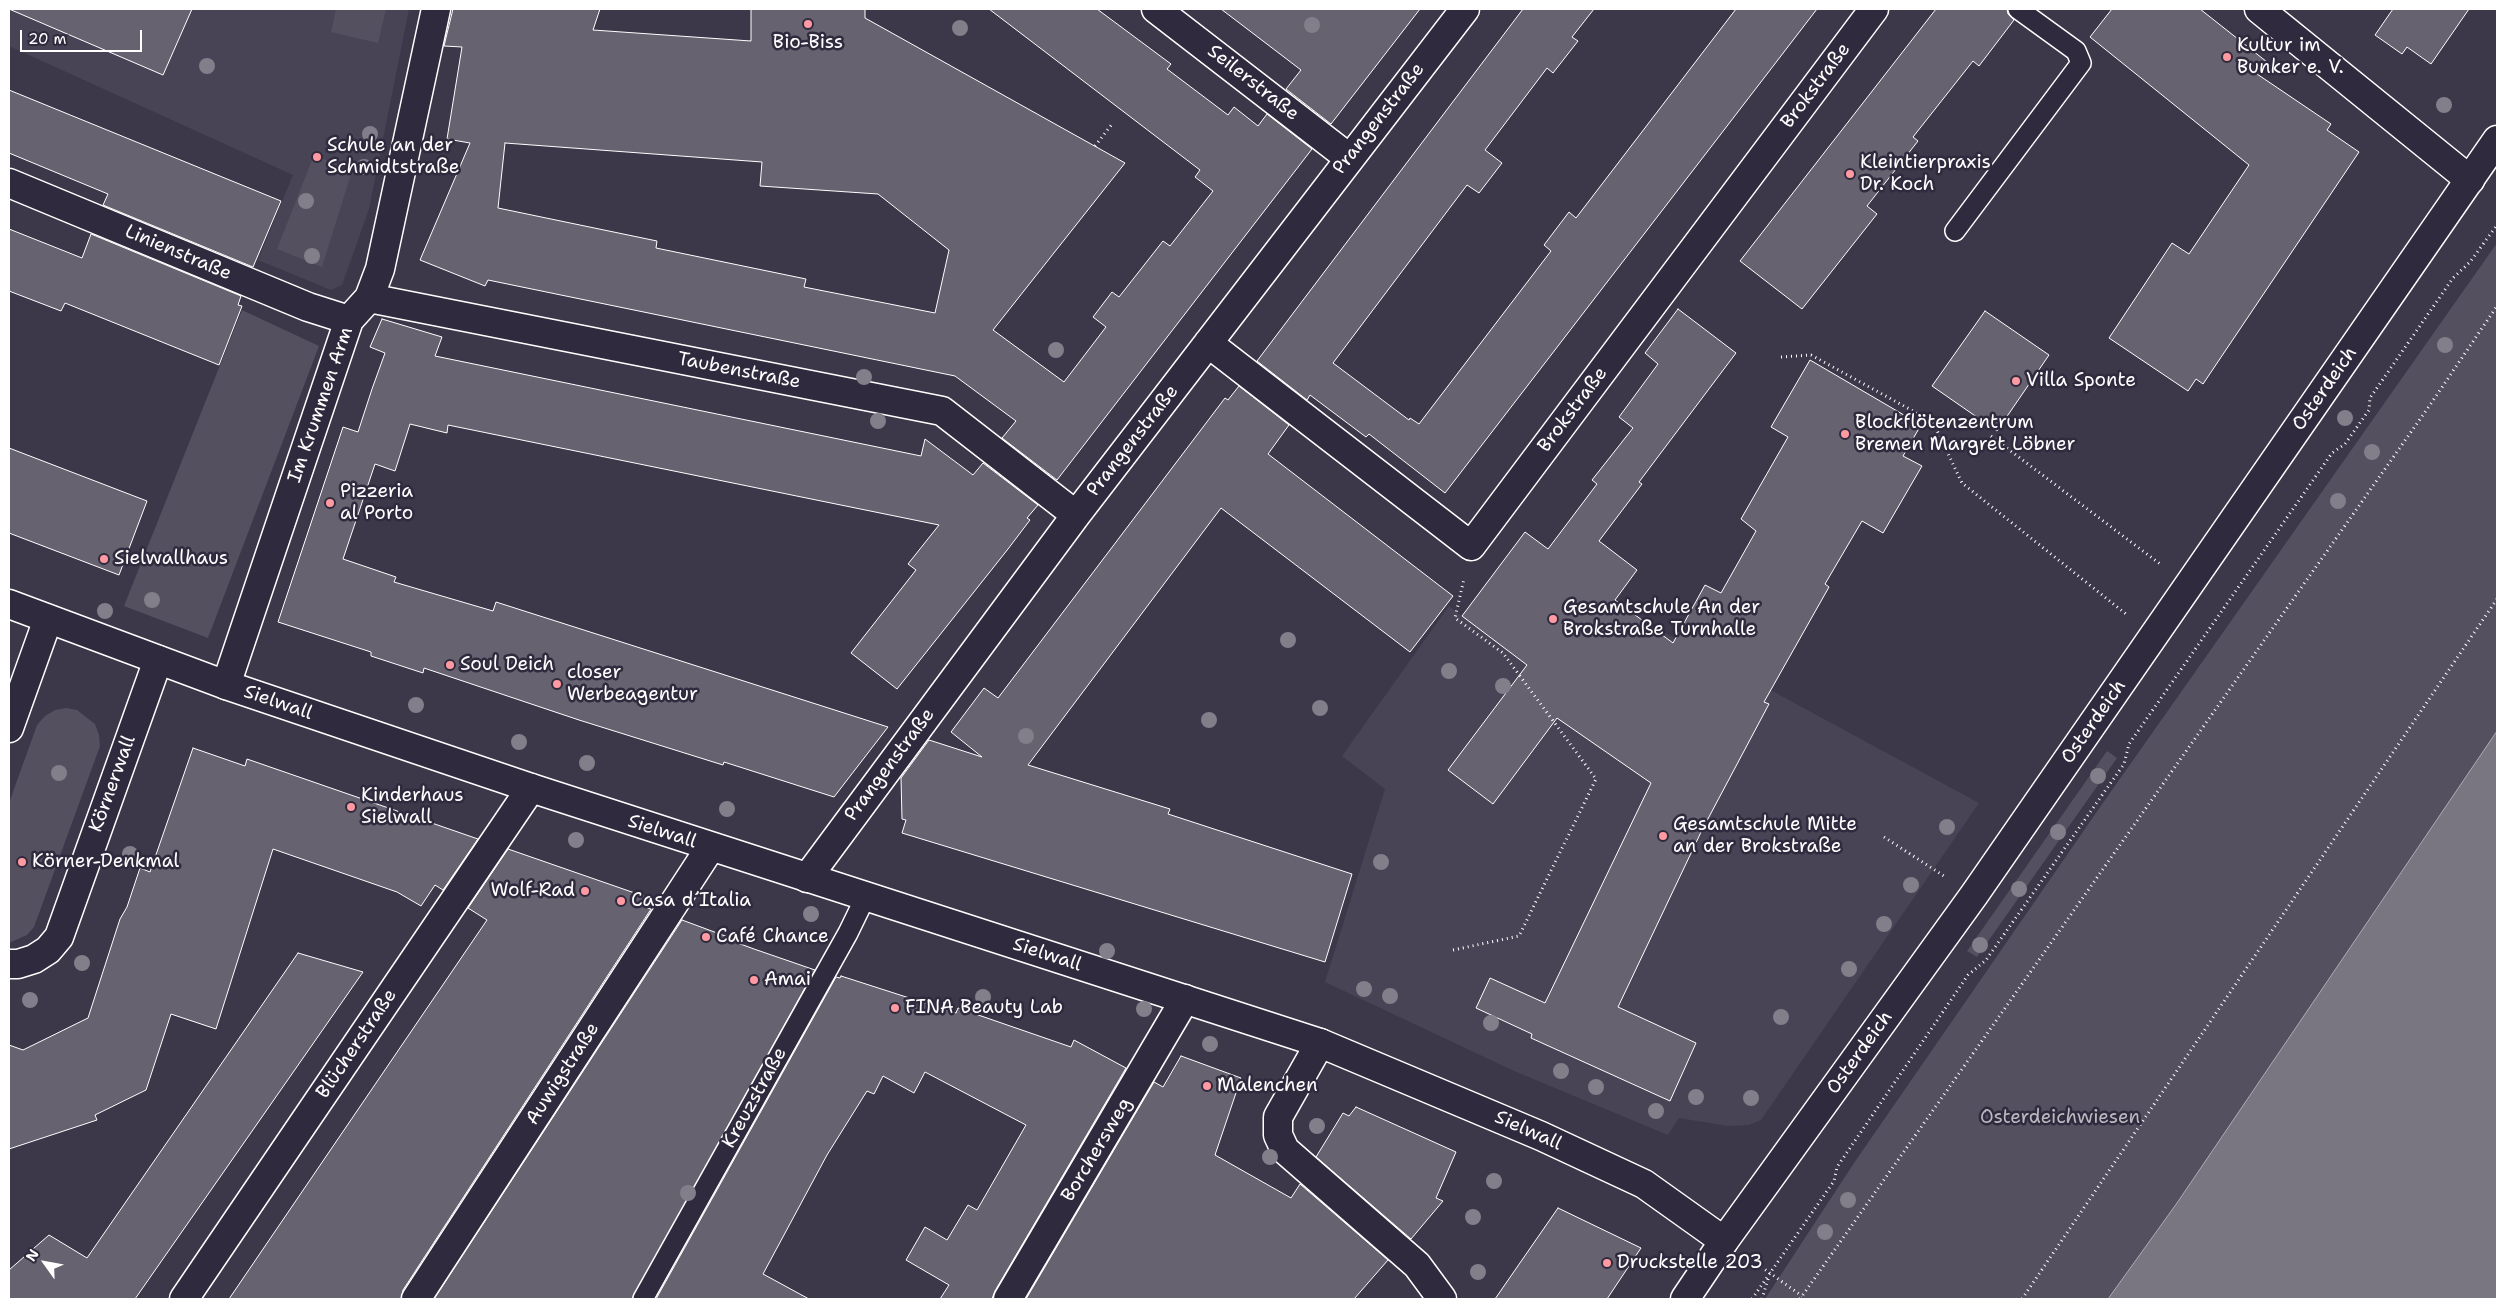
<!DOCTYPE html>
<html>
<head>
<meta charset="utf-8">
<style>
  body { margin:0 }
  #map { position:relative; width:2506px; height:1308px; overflow:hidden; background:#3c3749; font-family:"Shantell Sans",sans-serif }
  canvas { display:block }
  .frame { position:absolute; inset:0; border:10px solid #fff; pointer-events:none }
  .north { position:absolute; left:20px; top:1238px; width:50px; height:50px; -webkit-text-stroke:4px #2f2a3d; paint-order:stroke; rotate:302deg; font-size:14px; font-weight:700; line-height:20px; text-align:center; color:#fff }
  .north::after { content:''; display:block; margin:auto; width:18px; height:22px; background:#fff; clip-path:polygon(50% 0,100% 100%,50% 72%,0 100%) }
  .scale { position:absolute; left:20px; top:30px; width:122px; height:22px; box-sizing:border-box; border:2px solid #fff; border-top:0; padding-left:6px; font-size:15px; line-height:18px; white-space:nowrap; color:#fff; -webkit-text-stroke:4px #2f2a3d; paint-order:stroke }
</style>
</head>
<body>
<div id="map">
<canvas width="2506" height="1308"></canvas>
<div class="frame"></div>
<div class="north">N</div>
<div class="scale">20 m</div>
</div>
<script>
const ctx = document.querySelector('canvas').getContext('2d');
ctx.lineJoin = 'round';
function fillPath(path, color) { ctx.fillStyle = color; ctx.fill(path, 'evenodd'); }
const toPath = rows => new Path2D(rows.map(r => 'M' + r).join(''));
function strokePath(path, color, width, dash) { ctx.strokeStyle = color; ctx.lineWidth = width; ctx.lineCap = dash ? 'butt' : 'round'; ctx.setLineDash(dash || []); ctx.stroke(path); }
function label(font, color, halo, rows, align = 'center') {
  ctx.font = font + ' "Shantell Sans",sans-serif'; ctx.lineWidth = 5; ctx.setLineDash([]); ctx.textBaseline = 'middle'; ctx.strokeStyle = halo; ctx.fillStyle = color; for (const [text, x, y, turn = 0] of rows) {
    ctx.save(); ctx.translate(x, y); ctx.rotate((+turn || 0) * Math.PI / 180); ctx.textAlign = isNaN(turn) ? turn : align; if (halo) ctx.strokeText(text, 0, 0); ctx.fillText(text, 0, 0); ctx.restore();
  }
}
fillPath(toPath([
  [9,9,409,9,369,209,342,285,331,290,258,260,293,175,9,46],
  [1525,532,1645,622,1979,803,1761,1120,1749,1125,1728,1126,1679,1118,1668,1135,1514,1071,1325,982,1385,789,1342,756,1449,606,1462,616]
]), '#494455');
fillPath(toPath([
  [336,9,386,9,378,43,331,32],
  [314,155,352,171,322,267,277,249],
  [2497,243,2497,731,2177,1203,2108,1299,1765,1299,1854,1163,2098,810],
  [242,310,319,346,208,638,124,606],
  [66,708,77,710,95,724,99,735,100,746,34,927,27,935,9,943,9,803,37,725,45,716,55,710],
  [2107,751,2117,758,1977,957,1967,951]
]), '#555060');
const water = toPath([
  [2497,731,2497,1299,2108,1299,2177,1203,2497,731]
]);
fillPath(water, '#797682');
strokePath(water, '#afadb4', 1);
const building = toPath([
  [9,9,192,9,163,75,9,9],
  [453,9,600,9,593,30,751,41,751,9,865,9,865,18,1125,163,993,330,1064,382,1106,327,1093,317,1112,292,1119,297,1163,241,1170,246,1213,191,1195,177,1200,170,989,9,1097,9,1171,64,1167,69,1228,115,1234,107,1258,126,1267,114,1312,149,1057,480,1002,438,1016,421,955,376,488,280,485,286,420,260,470,143,447,139,462,47,444,46,453,9],
  [505,143,762,162,760,186,878,194,949,250,935,313,804,287,806,279,656,248,657,241,498,208,505,143],
  [1221,9,1420,9,1331,124,1286,89,1301,70,1221,9],
  [1523,9,1594,9,1572,37,1578,41,1553,73,1547,68,1485,150,1502,163,1479,193,1467,185,1333,363,1409,420,1410,418,1419,424,1551,251,1544,245,1569,212,1576,218,1736,9,1817,9,1445,493,1369,434,1366,437,1310,395,1307,400,1257,361,1523,9],
  [1936,9,2007,9,2008,14,2014,20,1979,66,1973,61,1913,137,1918,141,1867,206,1877,214,1802,309,1740,261,1936,9],
  [2112,9,2200,9,2267,62,2257,74,2331,124,2327,130,2359,152,2203,384,2196,379,2188,391,2109,338,2172,243,2189,254,2249,165,2090,37,2112,9],
  [2393,9,2469,9,2431,64,2407,47,2402,54,2375,35,2393,9],
  [9,90,281,201,253,267,103,205,108,194,9,153,9,90],
  [9,229,82,258,91,234,241,296,238,305,242,306,219,365,65,303,61,311,9,291,9,229],
  [1678,309,1736,353,1639,482,1642,484,1599,541,1637,570,1615,600,1673,643,1705,585,1721,593,1756,531,1741,519,1788,437,1771,427,1810,360,1921,425,1903,456,1922,466,1883,533,1862,521,1825,584,1829,587,1764,702,1769,704,1702,830,1618,1007,1696,1043,1670,1101,1531,1038,1532,1034,1476,1008,1490,978,1545,1003,1651,783,1557,718,1493,804,1448,770,1527,665,1462,616,1525,532,1548,549,1597,484,1592,480,1633,428,1619,417,1658,364,1645,353,1678,309],
  [1985,311,2049,355,1997,431,1932,386,1985,311],
  [382,319,442,337,435,356,921,456,925,439,973,475,983,463,1038,505,1027,518,1030,520,1008,549,897,689,851,653,916,570,908,564,939,525,448,425,447,433,410,424,395,471,375,464,343,559,396,577,394,582,493,611,496,602,888,727,834,797,724,762,723,765,579,720,424,668,423,673,371,656,371,652,278,622,343,427,358,432,372,389,385,353,370,347,382,319],
  [1239,386,1289,425,1268,454,1453,596,1410,652,1221,508,1028,765,1170,809,1168,814,1352,874,1325,962,902,833,906,820,902,819,901,778,929,740,982,757,951,732,984,688,998,698,1225,398,1228,400,1239,386],
  [9,448,147,501,119,575,9,533,9,448],
  [193,748,245,766,247,759,478,839,443,890,435,885,421,906,397,892,273,849,216,1029,171,1014,146,1090,95,1115,97,1120,9,1149,9,1045,23,1050,88,1018,120,919,127,907,140,868,150,872,193,748],
  [508,849,652,899,647,908,651,909,403,1290,401,1299,229,1299,487,920,468,908,508,849],
  [682,920,736,940,735,942,754,949,815,970,632,1299,434,1299,682,920],
  [298,953,363,972,135,1299,9,1299,9,1270,49,1235,87,1258,298,953],
  [841,976,956,1013,958,1008,1071,1047,1074,1040,1126,1068,995,1291,992,1299,940,1299,949,1285,906,1260,925,1227,947,1240,968,1205,977,1210,1026,1125,925,1072,914,1093,883,1076,874,1094,867,1091,827,1155,763,1274,809,1299,656,1299,836,977,840,978,841,976],
  [1181,1056,1241,1078,1215,1155,1291,1198,1300,1184,1388,1260,1354,1299,1026,1299,1154,1082,1163,1087,1181,1056],
  [1356,1107,1456,1152,1436,1198,1443,1201,1411,1239,1316,1157,1343,1113,1349,1116,1356,1107],
  [1558,1208,1641,1248,1607,1299,1495,1299,1558,1208]
]);
fillPath(building, '#666270');
strokePath(building, '#fff', 1);
const lane = toPath([
  [1955,231,2081,63,2076,51,2018,9],
  [643,1299,848,933,866,896]
]);
const street = toPath([
  [1156,9,1349,158],
  [2259,9,2470,180],
  [9,183,308,307,349,320],
  [369,298,942,411,1076,515],
  [1208,343,1471,546,1874,9],
  [226,685,349,320,369,298,380,269,436,9],
  [9,728,48,619],
  [807,878,1076,515,1465,9],
  [9,964,18,964,34,959,48,950,59,937,158,660],
  [1320,1043,1278,1117,1278,1135,1285,1150,1417,1265,1442,1299],
  [184,1299,531,788],
  [416,1299,710,848],
  [1008,1299,1185,999]
]);
const secondary = toPath([
  [9,604,226,685,531,788,1320,1043,1541,1136,1644,1184,1724,1241]
]);
const primary = toPath([
  [1685,1299,1724,1241,1974,895,2497,140]
]);
strokePath(lane, '#fff', 22);
strokePath(street, '#fff', 31);
strokePath(secondary, '#fff', 31);
strokePath(primary, '#fff', 31);
strokePath(toPath([
  [1095,146,1112,124],
  [1781,357,1811,355,1933,422,1962,483,2126,614],
  [1991,436,2160,564],
  [1884,837,1944,876],
  [1453,950,1519,936,1596,779,1503,653,1455,618,1464,579],
  [1753,1261,1802,1296],
  [1752,1299,1834,1181,1837,1167,1968,975,1986,960,2124,764,2129,744,2332,453,2345,444,2369,410,2370,398,2453,278,2470,262,2497,225],
  [1762,1299,1769,1276],
  [1800,1299,2430,405,2497,306],
  [2022,1299,2497,599]
]), '#fff', 3, [1, 4]);
strokePath(lane, '#2f2a3d', 19);
strokePath(street, '#2f2a3d', 28);
strokePath(secondary, '#2f2a3d', 28);
strokePath(primary, '#2f2a3d', 28);
ctx.fillStyle = '#827e8a';
for (const [x, y] of [
  [1312,25],
  [960,28],
  [207,66],
  [2444,105],
  [370,134],
  [364,167],
  [306,201],
  [312,256],
  [2445,345],
  [1056,350],
  [864,377],
  [2345,418],
  [878,421],
  [2372,452],
  [2338,501],
  [152,600],
  [105,611],
  [1288,640],
  [1449,671],
  [1503,686],
  [416,705],
  [1320,708],
  [1209,720],
  [1026,736],
  [519,742],
  [587,763],
  [59,773],
  [2098,776],
  [727,809],
  [1947,827],
  [2058,832],
  [576,840],
  [130,854],
  [1381,862],
  [1911,885],
  [2019,889],
  [811,914],
  [1884,924],
  [1980,945],
  [1107,951],
  [82,963],
  [1849,969],
  [1364,989],
  [1390,996],
  [983,997],
  [30,1000],
  [1144,1009],
  [1781,1017],
  [1491,1023],
  [1210,1044],
  [1561,1071],
  [1596,1087],
  [1696,1097],
  [1751,1098],
  [1656,1111],
  [1317,1126],
  [1270,1157],
  [1494,1181],
  [688,1193],
  [1848,1200],
  [1473,1217],
  [1825,1232],
  [1478,1272]
]) { ctx.beginPath(); ctx.arc(x, y, 8, 0, 2 * Math.PI); ctx.fill(); }
for (const [x, y, r, color] of [
  [808,24,5,"#ff9aa2"],
  [2227,57,5,"#ff9aa2"],
  [317,157,5,"#ff9aa2"],
  [1850,174,5,"#ff9aa2"],
  [2016,381,5,"#ff9aa2"],
  [1845,434,5,"#ff9aa2"],
  [330,503,5,"#ff9aa2"],
  [104,559,5,"#ff9aa2"],
  [1553,619,5,"#ff9aa2"],
  [450,665,5,"#ff9aa2"],
  [557,684,5,"#ff9aa2"],
  [351,807,5,"#ff9aa2"],
  [1663,836,5,"#ff9aa2"],
  [22,862,5,"#ff9aa2"],
  [585,891,5,"#ff9aa2"],
  [621,901,5,"#ff9aa2"],
  [706,937,5,"#ff9aa2"],
  [754,980,5,"#ff9aa2"],
  [895,1008,5,"#ff9aa2"],
  [1207,1086,5,"#ff9aa2"],
  [1607,1263,5,"#ff9aa2"]
]) { const dot = new Path2D(); dot.arc(x, y, r, 0, 2 * Math.PI); ctx.fillStyle = color; ctx.fill(dot); strokePath(dot, '#2f2a3d', 2); }
label('19px', '#fff', '#2f2a3d', [
  ["Bio-Biss",808,43,"center"],
  ["Kultur im",2237,46],
  ["Bunker e. V.",2237,68],
  ["Schule an der",327,146],
  ["Schmidtstraße",327,168],
  ["Kleintierpraxis",1860,163],
  ["Dr. Koch",1860,185],
  ["Villa Sponte",2026,381],
  ["Blockflötenzentrum",1855,423],
  ["Bremen Margret Löbner",1855,445],
  ["Pizzeria",340,492],
  ["al Porto",340,514],
  ["Sielwallhaus",114,559],
  ["Gesamtschule An der",1563,608],
  ["Brokstraße Turnhalle",1563,630],
  ["Soul Deich",460,665],
  ["closer",567,673],
  ["Werbeagentur",567,695],
  ["Kinderhaus",361,796],
  ["Sielwall",361,818],
  ["Gesamtschule Mitte",1673,825],
  ["an der Brokstraße",1673,847],
  ["Körner-Denkmal",32,862],
  ["Wolf-Rad",575,891,"right"],
  ["Casa d´Italia",631,901],
  ["Café Chance",716,937],
  ["Amai",764,980],
  ["FINA Beauty Lab",905,1008],
  ["Malenchen",1217,1086],
  ["Druckstelle 203",1617,1263]
], 'left');
label('19px', '#fff', '#2f2a3d', [
  ["Seilerstraße",1253,83,38],
  ["Brokstraße",1816,86,-53],
  ["Prangenstraße",1379,119,-52],
  ["Linienstraße",178,253,23],
  ["Taubenstraße",739,371,11],
  ["Osterdeich",2325,389,-55],
  ["Im Krummen Arm",321,405,-71],
  ["Brokstraße",1573,410,-53],
  ["Prangenstraße",1133,441,-52],
  ["Sielwall",278,703,19],
  ["Osterdeich",2094,722,-55],
  ["Prangenstraße",890,765,-53],
  ["Körnerwall",113,784,-70],
  ["Sielwall",662,832,18],
  ["Sielwall",1047,955,18],
  ["Blücherstraße",357,1044,-56],
  ["Osterdeich",1860,1053,-54],
  ["Auwigstraße",563,1074,-57],
  ["Kreuzstraße",755,1098,-61],
  ["Sielwall",1528,1131,24],
  ["Borchersweg",1097,1150,-59]
]);
label('19px', '#bbb9bf', '#2f2a3d', [
  ["Osterdeichwiesen",2060,1118]
]);
</script>
</body>
</html>
